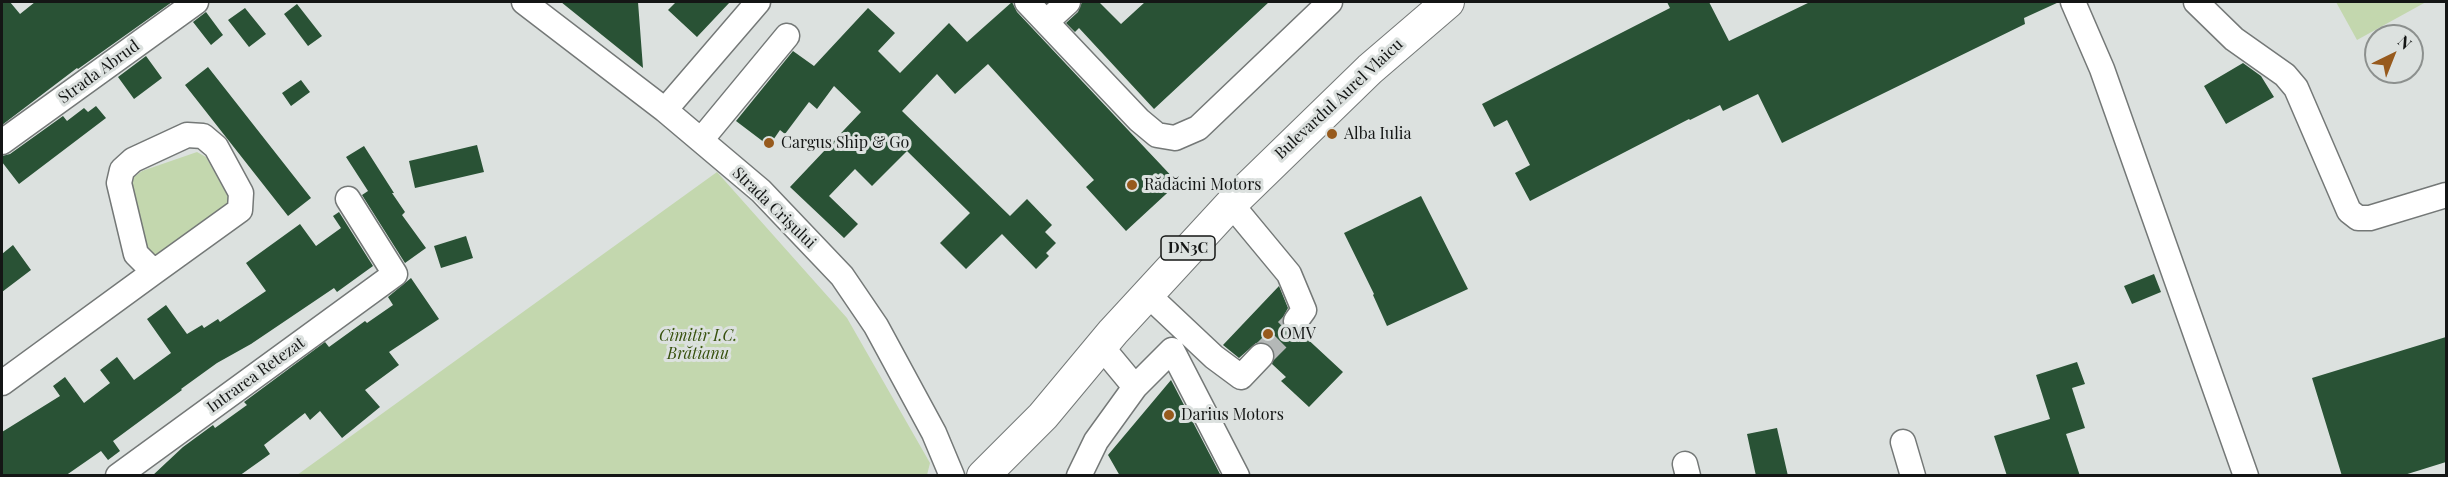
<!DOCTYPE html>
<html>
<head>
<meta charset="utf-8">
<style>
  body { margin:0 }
  #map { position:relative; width:2448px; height:477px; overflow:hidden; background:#dce1df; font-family:"Playfair Display",serif }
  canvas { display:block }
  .frame { position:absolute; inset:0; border:3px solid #141615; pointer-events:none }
  .north { position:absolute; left:2364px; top:24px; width:60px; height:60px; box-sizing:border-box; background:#dce1df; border:2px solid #8c908e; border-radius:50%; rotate:43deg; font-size:16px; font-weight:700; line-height:24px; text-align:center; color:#141615 }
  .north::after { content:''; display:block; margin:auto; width:21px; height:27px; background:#975a1d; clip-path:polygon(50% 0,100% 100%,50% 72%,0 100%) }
</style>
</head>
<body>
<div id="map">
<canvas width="2448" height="477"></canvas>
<div class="frame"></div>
<div class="north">N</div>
</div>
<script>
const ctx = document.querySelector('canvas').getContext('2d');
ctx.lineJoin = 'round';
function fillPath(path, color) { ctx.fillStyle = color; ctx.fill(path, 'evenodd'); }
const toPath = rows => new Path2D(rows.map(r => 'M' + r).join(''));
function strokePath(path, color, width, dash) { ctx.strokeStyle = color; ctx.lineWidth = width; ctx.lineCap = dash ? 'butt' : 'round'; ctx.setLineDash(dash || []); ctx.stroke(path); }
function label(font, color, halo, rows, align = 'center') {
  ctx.font = font + ' "Playfair Display",serif'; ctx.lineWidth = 6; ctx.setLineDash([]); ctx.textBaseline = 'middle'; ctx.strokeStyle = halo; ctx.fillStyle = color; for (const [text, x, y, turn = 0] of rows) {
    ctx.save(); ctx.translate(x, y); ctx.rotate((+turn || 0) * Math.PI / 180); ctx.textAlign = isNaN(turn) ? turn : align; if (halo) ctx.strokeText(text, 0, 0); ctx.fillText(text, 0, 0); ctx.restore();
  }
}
fillPath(toPath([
  [2336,2,2426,2,2357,40],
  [197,152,206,157,230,200,224,212,217,218,156,255,147,249,130,190,134,177,142,171],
  [717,172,847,318,930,463,927,475,297,475]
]), '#c3d7ae');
fillPath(toPath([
  [2,2,10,2,20,14,35,2,172,2,78,69,77,68,2,125],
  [561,2,638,2,643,68],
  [676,2,730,2,697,37,668,10],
  [1012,2,1017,12,1178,183,1126,231,1086,187,1094,180,988,64,955,94,937,74,902,111,1010,216,1027,199,1052,225,1045,232,1056,243,1046,253,1049,256,1036,269,1002,234,966,269,940,243,970,213,907,151,872,186,855,169,829,196,858,224,844,238,790,187,861,112,834,86,817,109,809,102,785,134,780,130,769,146,736,121,793,51,814,66,868,8,895,33,878,51,900,73,949,23,967,42],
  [1082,2,1099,2,1121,24,1145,2,1269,2,1154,109,1079,28,1075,32,1066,23,1078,12],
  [1667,2,1709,2,1729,41,1810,2,2059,2,2024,18,2025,24,1782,143,1758,94,1723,111,1720,105,1690,120,1689,119,1530,201,1515,173,1530,165,1507,120,1494,127,1482,104,1670,8],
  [297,4,322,36,308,46,284,14],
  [245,8,266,34,249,47,228,20],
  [206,12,223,35,211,45,193,22],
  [146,56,162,78,134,99,118,77],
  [2243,63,2261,76,2274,97,2226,124,2204,86],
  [208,67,311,198,288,216,185,85],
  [301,80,310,92,291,106,282,93],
  [96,106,106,118,19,184,2,162,2,156,10,154,63,116,67,121,84,108,88,112],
  [477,145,484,172,415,188,409,161],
  [364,146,394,193,392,193,405,212,402,215,426,248,405,263,362,195,368,191,346,157],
  [1421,196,1468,289,1387,326,1373,295,1374,294,1344,233],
  [339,212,373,266,337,292,334,288,251,344,217,363,181,389,182,390,113,441,120,451,108,460,101,451,65,476,2,476,2,432,60,396,53,386,65,377,84,403,110,383,100,370,117,357,134,380,171,353,147,319,166,305,187,334,202,325,204,328,218,319,220,322,266,291,246,263,300,224,316,246,341,228,333,216],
  [466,236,473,258,441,268,434,246],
  [13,245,31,270,2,292,2,254],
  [2154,274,2161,292,2132,304,2124,286],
  [411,278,439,319,389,352,399,365,365,390,380,407,342,438,320,411,310,420,305,413,264,445,270,454,239,476,152,476,183,447,213,425,215,428,247,405,244,402,325,342,329,347,365,321,367,323,393,305,388,297],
  [1279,286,1288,308,1282,319,1283,327,1294,335,1302,334,1343,372,1309,407,1281,381,1286,377,1272,364,1275,353,1270,345,1264,342,1256,343,1239,358,1223,345],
  [2446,337,2446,462,2401,476,2342,476,2312,378],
  [2077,362,2085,384,2072,388,2085,428,2066,434,2080,476,2007,476,1994,436,2050,419,2036,375],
  [1171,380,1221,476,1120,476,1108,455],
  [1777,428,1788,476,1756,476,1747,434]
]), '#295235');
strokePath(toPath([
  [1261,356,1296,321]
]), '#b4b8b7', 24, [24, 12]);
const minor = toPath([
  [524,2,665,110,761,191,842,276,876,326,934,433,952,476],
  [1027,2,1046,22,1068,2],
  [2073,2,2102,69,2246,476],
  [2196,2,2234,39,2285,75,2296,88,2349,211,2358,218,2370,218,2446,195],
  [1046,22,1139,120,1157,135,1175,138,1198,128,1330,2],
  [665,110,758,2],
  [701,140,787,36],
  [2,142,196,2],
  [1231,204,1289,274,1304,310,1296,321],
  [1147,294,1214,357,1241,377,1261,356],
  [2,383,154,272,240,210,241,193,216,147,203,136,187,135,133,160,122,170,119,183,136,254,154,272],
  [1135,387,1172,350,1237,476],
  [1903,442,1913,476],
  [1685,464,1688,476],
  [118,476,395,274,348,199],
  [1079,476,1096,441,1135,387,1101,346]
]);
const major = toPath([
  [983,476,1043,416,1113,332,1231,204,1370,69,1448,2]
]);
strokePath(minor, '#747877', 27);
strokePath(major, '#747877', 34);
strokePath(minor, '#fff', 24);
strokePath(major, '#fff', 32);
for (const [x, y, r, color] of [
  [1332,134,6,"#975a1d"],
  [769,143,6,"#975a1d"],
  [1132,185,6,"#975a1d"],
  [1268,334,6,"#975a1d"],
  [1169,415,6,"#975a1d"]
]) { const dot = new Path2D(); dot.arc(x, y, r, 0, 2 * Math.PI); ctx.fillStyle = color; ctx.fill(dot); strokePath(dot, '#dce1df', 2); }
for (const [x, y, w] of [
  [1188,248,54]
]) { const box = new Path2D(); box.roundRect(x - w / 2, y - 12, w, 24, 4.5); ctx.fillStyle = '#dce1df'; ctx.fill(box); strokePath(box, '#141615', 1.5); }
label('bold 15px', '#141615', null, [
  ["DN3C",1188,248]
]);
label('16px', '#141615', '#dce1df', [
  ["Strada Abrud",99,72,-36],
  ["Bulevardul Aurel Vlaicu",1339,99,-43],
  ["Strada Crișului",774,208,44],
  ["Intrarea Retezat",256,375,-36]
]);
label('16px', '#141615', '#dce1df', [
  ["Alba Iulia",1344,134],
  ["Cargus Ship & Go",781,143],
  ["Rădăcini Motors",1144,185],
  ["OMV",1280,334],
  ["Darius Motors",1181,415]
], 'left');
label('italic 16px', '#36500c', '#dce1df', [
  ["Cimitir I.C.",698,336],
  ["Brătianu",698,354]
]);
</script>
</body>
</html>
